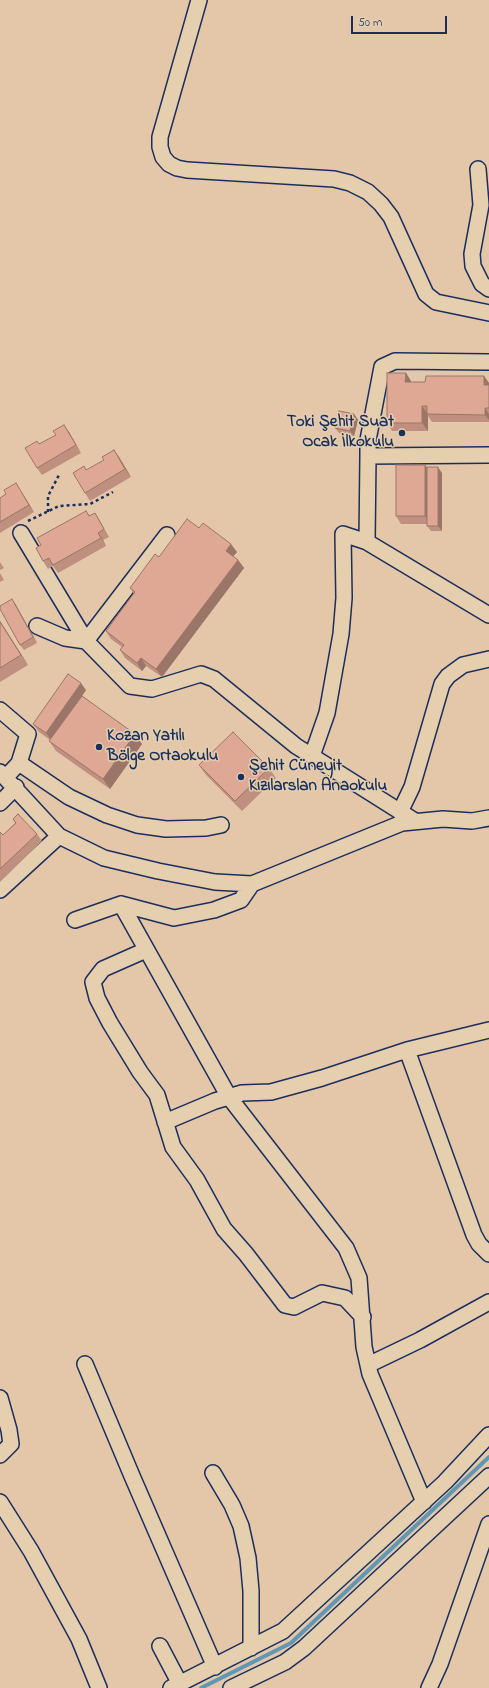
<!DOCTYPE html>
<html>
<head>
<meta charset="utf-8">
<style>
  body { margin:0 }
  #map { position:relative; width:489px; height:1688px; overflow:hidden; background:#e4c7a9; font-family:"Indie Flower",sans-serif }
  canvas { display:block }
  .scale { position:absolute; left:351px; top:16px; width:96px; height:18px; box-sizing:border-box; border:2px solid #1b2f5e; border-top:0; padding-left:5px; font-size:12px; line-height:14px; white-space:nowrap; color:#1b2f5e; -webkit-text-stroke:3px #e5cfae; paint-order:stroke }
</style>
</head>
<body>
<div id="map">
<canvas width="489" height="1688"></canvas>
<div class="scale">50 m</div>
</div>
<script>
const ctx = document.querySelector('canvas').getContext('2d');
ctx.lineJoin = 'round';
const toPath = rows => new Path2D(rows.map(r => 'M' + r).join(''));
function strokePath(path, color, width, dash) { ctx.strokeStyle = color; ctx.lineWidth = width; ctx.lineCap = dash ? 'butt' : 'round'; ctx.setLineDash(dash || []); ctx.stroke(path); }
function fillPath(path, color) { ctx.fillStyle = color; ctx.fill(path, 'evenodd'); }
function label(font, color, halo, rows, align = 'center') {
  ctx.font = font + ' "Indie Flower",sans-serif'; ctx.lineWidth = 3; ctx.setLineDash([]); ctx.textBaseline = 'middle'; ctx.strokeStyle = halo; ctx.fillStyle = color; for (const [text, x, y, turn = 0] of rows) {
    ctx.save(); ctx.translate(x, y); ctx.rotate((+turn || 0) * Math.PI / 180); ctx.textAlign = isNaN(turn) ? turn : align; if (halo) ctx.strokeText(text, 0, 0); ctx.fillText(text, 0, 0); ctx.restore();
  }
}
strokePath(toPath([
  [201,1688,291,1643,489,1457]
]), '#6097b4', 4);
const minor = toPath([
  [199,0,160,137,160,147,163,157,169,164,177,168,187,170,334,179,350,183,368,192,381,204,391,217,426,294,436,302,489,313],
  [478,169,481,205,472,254,473,266,482,284,489,289],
  [368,456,368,440,382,367,395,361,489,362],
  [21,533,86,641,130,686,152,689,201,674,214,679,296,746,415,821],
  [367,542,368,456,489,455],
  [37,626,65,638,86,641,167,535],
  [0,710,28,734,19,763],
  [312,756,327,713,341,634,344,598,343,534,367,542,489,615],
  [0,772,59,836],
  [6,777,19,763,69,797,107,815,137,825,166,829,206,828,221,825],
  [0,803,16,787],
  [400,812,412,787,442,684,448,676,463,665,489,659],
  [0,890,59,836,104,858,158,871,215,882,252,884,402,823,443,819,472,821,489,818],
  [121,904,229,1097,346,1248,359,1278,364,1347,370,1374,424,1502],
  [75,920,121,904,174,918,214,910,241,900,252,884],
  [146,950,103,969,93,982,97,998,110,1023,140,1072,157,1095,173,1147,197,1180,224,1229,246,1254,285,1305,294,1307,322,1293,345,1298,363,1317],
  [407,1050,474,1235,479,1244,489,1254],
  [165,1122,215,1101,242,1093,271,1092,322,1078,407,1050,489,1030],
  [85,1364,132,1476,215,1667],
  [368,1365,420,1340,489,1302],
  [0,1398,9,1430,11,1444,0,1455],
  [213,1473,232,1505,241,1526,248,1558,251,1591,251,1648],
  [0,1502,31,1551,79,1639,99,1688],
  [160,1646,180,1684],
  [171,1688,283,1631,445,1482,489,1435],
  [231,1688,285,1662,304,1648,489,1476],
  [429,1688,440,1664,489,1524]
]);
strokePath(minor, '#1b2f5e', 18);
strokePath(toPath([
  [48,512,48,496,59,475],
  [28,521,59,506,90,504,113,492]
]), '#1b2f5e', 2.5, [3, 3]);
strokePath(minor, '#e5cfae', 15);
fillPath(toPath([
  [406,373,411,381,411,382,425,382,484,376,489,383,489,422,432,422,428,416,428,431,392,431,387,423],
  [354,414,358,420,354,436,339,433,335,428],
  [69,432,81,453,42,475,37,468,39,444],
  [119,457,131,477,90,501,85,493],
  [427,467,442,473,442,531,431,531,427,526,427,524,401,524,396,516],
  [21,491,34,512,0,533,0,498],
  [86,511,90,516,95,513,100,521,109,537,103,540,106,546,58,573,53,566,48,569,43,561,41,545],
  [199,528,237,552,233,556,238,560,244,568,162,677,146,666,142,671,125,658,120,650,122,647,111,639,106,631,134,594,130,588,159,557],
  [0,562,4,568,0,570],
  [0,573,4,580,0,582],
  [12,599,16,605,37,643,24,650,20,645],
  [0,621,28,665,0,682],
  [86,690,82,696,142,744,110,789,56,751,49,741,50,740,39,732,33,724],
  [199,765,269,768,276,778,242,811,206,775],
  [13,819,37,834,42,841,0,882,0,832,3,835,15,823]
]), '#bf907f');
fillPath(toPath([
  [406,373,411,381,411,390,405,382],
  [484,376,489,383,489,392,484,385],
  [422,406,428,414,427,414,428,416,428,431,422,423],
  [485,408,489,414,489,420,485,415],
  [354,414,358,420,354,436,350,431],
  [64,425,69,432,81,453,76,445],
  [114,450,119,457,131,477,125,469],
  [425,465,431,473,431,524,425,516],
  [438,467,442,473,442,531,438,526],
  [16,483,21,491,34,512,29,505],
  [98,533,103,540,106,546,101,538],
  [231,544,237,552,231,559,226,551],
  [238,560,244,568,162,677,156,669],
  [12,599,16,605,37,643,33,637],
  [0,621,28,665,21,655,0,622],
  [141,658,146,666,142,671,137,663],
  [81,683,86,690,51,740,46,733],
  [135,734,142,744,110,789,103,779]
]), '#9b7668');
const building = toPath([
  [387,373,406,373,405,382,425,382,426,376,484,376,484,385,489,385,489,408,485,408,485,415,427,414,427,406,422,406,422,423,387,423,387,373],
  [339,411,354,414,350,431,335,428,339,411],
  [64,425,76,445,37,468,25,448,37,441,39,444,56,435,53,431,64,425],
  [114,450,125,469,85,493,73,473,84,466,86,470,104,460,102,457,114,450],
  [396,465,425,465,425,516,396,516,396,465],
  [427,467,438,467,438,526,427,526,427,467],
  [16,483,29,505,0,522,0,498,6,494,4,490,16,483],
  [86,511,89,516,95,513,104,529,98,533,101,538,53,565,49,558,43,561,36,548,41,545,37,538,86,511],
  [187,519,199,528,203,523,231,544,226,551,238,560,156,669,141,658,137,663,120,650,124,645,106,631,135,592,130,588,155,554,159,557,187,519],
  [12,599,33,637,20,645,0,609,0,606,12,599],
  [0,622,21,655,0,668,0,622],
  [68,674,81,683,46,733,33,724,68,674],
  [82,696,135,734,103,779,49,741,82,696],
  [233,732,269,768,235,801,199,765,233,732],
  [18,814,37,834,0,869,0,832,3,835,16,823,13,819,18,814]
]);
fillPath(building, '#dea894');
strokePath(building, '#9b7668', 1);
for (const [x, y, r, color] of [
  [402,433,4,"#1b2f5e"],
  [99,747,4,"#1b2f5e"],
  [241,777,4,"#1b2f5e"]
]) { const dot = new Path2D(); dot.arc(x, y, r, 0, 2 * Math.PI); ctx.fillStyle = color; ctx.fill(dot); strokePath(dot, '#e5cfae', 1.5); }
label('bold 17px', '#1b2f5e', '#e5cfae', [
  ["Toki Şehit Suat",394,423,"right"],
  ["Ocak İlkokulu",394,443,"right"],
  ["Kozan Yatılı",107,737],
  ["Bölge Ortaokulu",107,757],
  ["Şehit Cüneyit",249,767],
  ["Kızılarslan Anaokulu",249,787]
], 'left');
</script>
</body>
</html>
